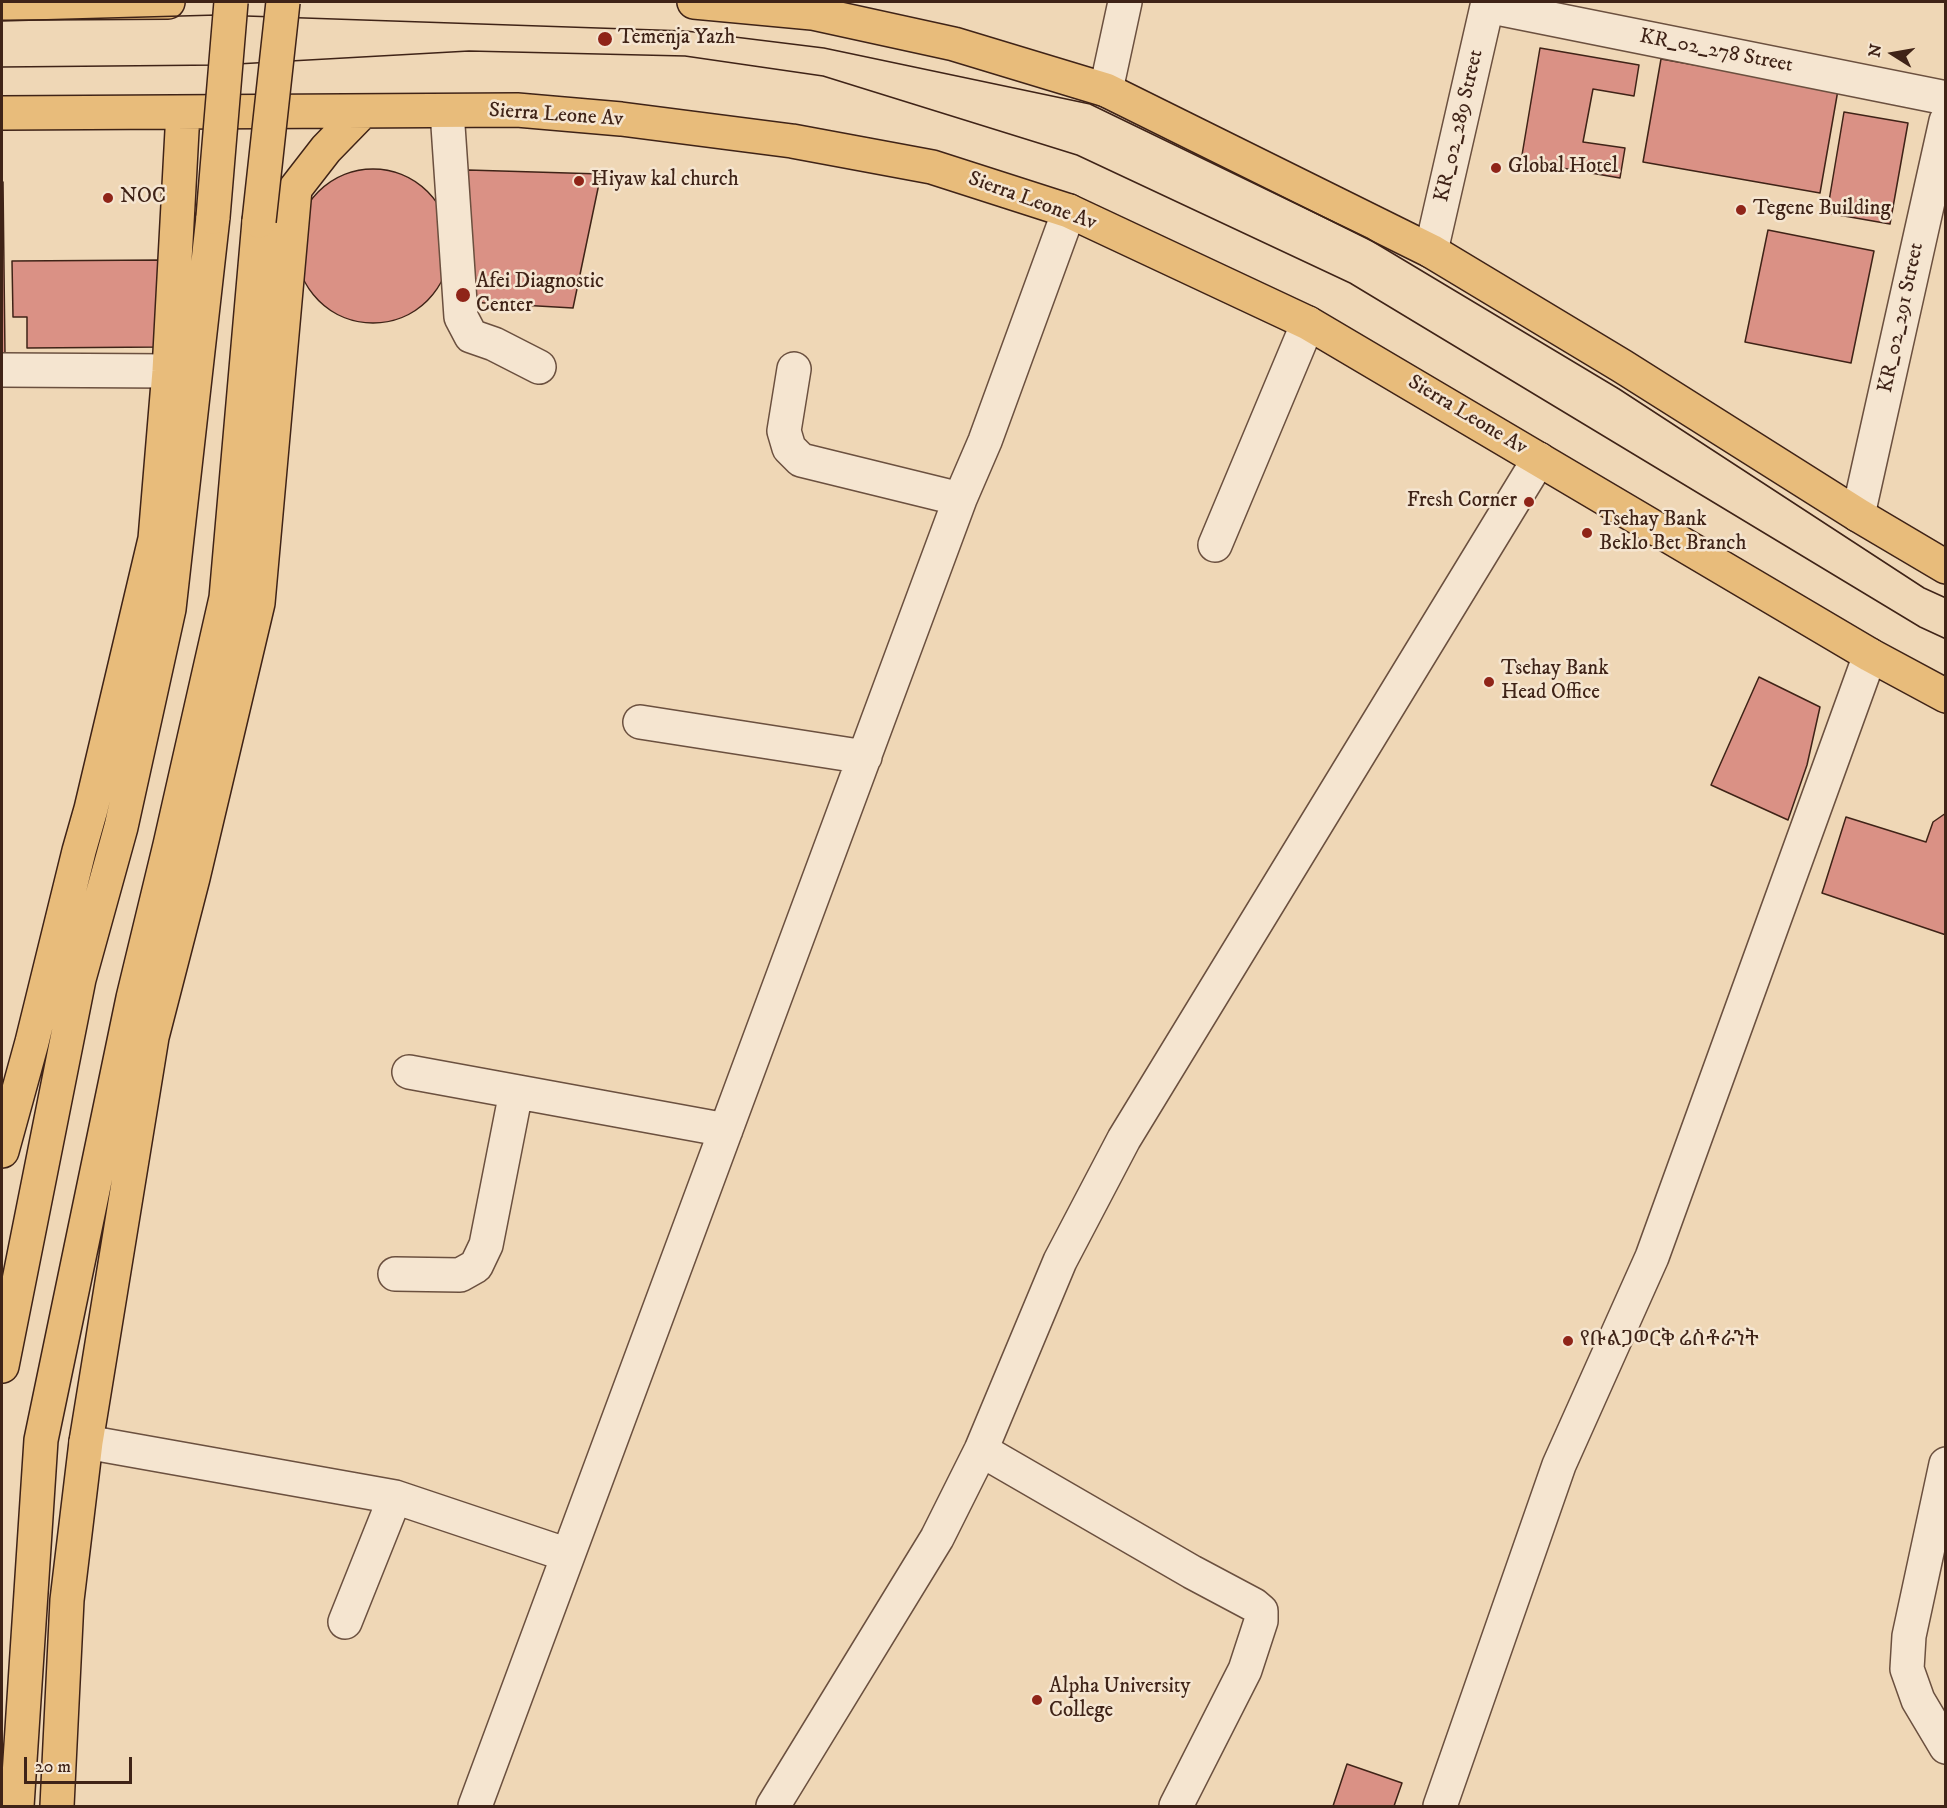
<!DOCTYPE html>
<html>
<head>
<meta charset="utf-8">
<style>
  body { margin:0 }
  #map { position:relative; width:1947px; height:1808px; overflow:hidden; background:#efd7b6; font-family:"IM FELL DW Pica",serif }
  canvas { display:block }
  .frame { position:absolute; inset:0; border:3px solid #3f2317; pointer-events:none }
  .north { position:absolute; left:1863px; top:24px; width:60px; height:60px; -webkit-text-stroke:4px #f5e5d0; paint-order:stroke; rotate:281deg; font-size:16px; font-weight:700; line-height:24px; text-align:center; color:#3f2317 }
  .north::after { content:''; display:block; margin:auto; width:21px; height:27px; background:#3f2317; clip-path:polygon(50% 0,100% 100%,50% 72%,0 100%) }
  .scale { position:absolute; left:24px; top:1757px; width:108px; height:27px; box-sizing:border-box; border:3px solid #3f2317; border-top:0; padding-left:8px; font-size:18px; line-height:21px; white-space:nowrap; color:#3f2317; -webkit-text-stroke:4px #f5e5d0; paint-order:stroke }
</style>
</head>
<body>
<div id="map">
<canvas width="1947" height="1808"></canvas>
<div class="frame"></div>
<div class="north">N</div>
<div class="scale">20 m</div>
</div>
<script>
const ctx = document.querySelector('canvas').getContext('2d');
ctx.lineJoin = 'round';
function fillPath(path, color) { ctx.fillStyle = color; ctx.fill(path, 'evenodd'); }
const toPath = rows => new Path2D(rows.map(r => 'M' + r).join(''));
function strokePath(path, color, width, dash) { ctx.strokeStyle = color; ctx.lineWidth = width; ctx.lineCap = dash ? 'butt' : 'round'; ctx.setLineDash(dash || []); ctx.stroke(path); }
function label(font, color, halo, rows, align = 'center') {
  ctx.font = font + ' "IM FELL DW Pica","Noto Serif Ethiopic",serif'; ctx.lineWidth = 5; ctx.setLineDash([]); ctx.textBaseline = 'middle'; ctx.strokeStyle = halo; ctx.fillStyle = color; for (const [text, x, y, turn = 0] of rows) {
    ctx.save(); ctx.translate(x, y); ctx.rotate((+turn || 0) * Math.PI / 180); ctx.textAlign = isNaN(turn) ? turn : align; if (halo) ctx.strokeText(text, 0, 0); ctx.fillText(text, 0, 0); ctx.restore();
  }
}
const building = toPath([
  [1540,48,1639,65,1634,96,1593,89,1583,142,1625,148,1620,178,1521,161,1540,48],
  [1661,59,1838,90,1820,193,1643,162,1661,59],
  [1844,112,1908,123,1890,224,1827,213,1844,112],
  '296 246a77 77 0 1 1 154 0a77 77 0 1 1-154 0Z',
  [468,170,601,174,573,308,468,302,468,170],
  [3,182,5,355,2,355,2,183,3,182],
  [1768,230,1874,251,1851,363,1745,342,1768,230],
  [161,260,161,347,27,348,27,317,13,317,12,261,161,260],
  [1759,677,1820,707,1807,765,1788,820,1711,785,1759,677],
  [1946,813,1946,935,1822,893,1846,817,1926,842,1933,822,1946,813],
  [1347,1764,1402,1783,1394,1806,1333,1806,1347,1764]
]);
fillPath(building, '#da9185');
strokePath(building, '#3f2317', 1.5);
const minor = toPath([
  [1487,6,1946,98],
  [1106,90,1125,2],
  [447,111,461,317,471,336,494,344,539,367],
  [1431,251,1488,2],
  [794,369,784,431,789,448,801,460,960,499],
  [2,370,169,371],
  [1858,515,1946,121],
  [1215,545,1308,323],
  [640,722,865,757],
  [409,1072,726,1130],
  [395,1274,460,1275,476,1266,486,1245,516,1092],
  [86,1442,395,1497,568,1555],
  [981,1450,1192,1572,1254,1605,1261,1611,1261,1621,1245,1670,1176,1806],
  [1946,1464,1909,1636,1907,1669,1918,1700,1946,1747],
  [345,1622,395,1497],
  [475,1806,960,499,985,441,1069,211],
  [773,1806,937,1538,981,1450,1060,1261,1124,1139,1539,459],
  [1440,1806,1559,1465,1652,1257,1870,655]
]);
const major = toPath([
  [694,2,812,13,954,44,1106,90,1431,251,1622,366,1858,515,1946,567],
  [2,3,168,2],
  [2,113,517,110,621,119,792,141,932,167,1069,211,1308,323,1870,655,1946,696],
  [2,1151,32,1042,79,851,91,809,155,539,169,371,183,112],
  [2,1366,79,979,121,827,169,609,213,217],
  [17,1806,41,1440,133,998,170,845,226,598,259,221],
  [57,1806,67,1600,86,1442,152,1037,193,878,258,603,295,189,326,149,363,111]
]);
strokePath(minor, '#6b503f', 36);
strokePath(major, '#3f2317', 36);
strokePath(minor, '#f5e5d0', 33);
strokePath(major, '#e8bc7b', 33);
strokePath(toPath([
  [2,21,217,15,686,31,824,48,1090,104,1367,238,1619,389,1924,588,1946,598],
  [2,67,219,65,469,51,685,56,823,76,1077,155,1350,283,1920,627,1946,639]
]), '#3f2317', 1.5);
const majorBridge = toPath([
  [213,217,231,2],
  [259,221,283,2]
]);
strokePath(majorBridge, '#3f2317', 36, []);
strokePath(majorBridge, '#e8bc7b', 33);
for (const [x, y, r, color] of [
  [605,39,8,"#8f2418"],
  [1496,168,6,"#8f2418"],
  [579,181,6,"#8f2418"],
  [108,198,6,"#8f2418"],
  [1741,210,6,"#8f2418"],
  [463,295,8,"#8f2418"],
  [1529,502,6,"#8f2418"],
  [1587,533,6,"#8f2418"],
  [1489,682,6,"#8f2418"],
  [1568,1341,6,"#8f2418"],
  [1037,1700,6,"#8f2418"]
]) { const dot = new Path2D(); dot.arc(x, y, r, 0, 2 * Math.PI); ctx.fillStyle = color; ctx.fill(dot); strokePath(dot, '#f5e5d0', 2); }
label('21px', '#3f2317', '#f5e5d0', [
  ["Temenja Yazh",618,39],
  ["Global Hotel",1508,168],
  ["Hiyaw kal church",591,181],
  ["NOC",120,198],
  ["Tegene Building",1753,210],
  ["Afei Diagnostic",476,283],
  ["Center",476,307],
  ["Fresh Corner",1517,502,"right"],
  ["Tsehay Bank",1599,521],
  ["Beklo Bet Branch",1599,545],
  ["Tsehay Bank",1501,670],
  ["Head Office",1501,694],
  ["የቡልጋወርቅ ሬስቶራንት",1580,1341],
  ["Alpha University",1049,1688],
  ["College",1049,1712]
], 'left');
label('21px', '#3f2317', '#f5e5d0', [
  ["KR_02_278 Street",1716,52,11],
  ["Sierra Leone Av",556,116,4],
  ["KR_02_289 Street",1460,126,-77],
  ["Sierra Leone Av",1032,202,20],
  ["KR_02_291 Street",1902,318,-78],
  ["Sierra Leone Av",1467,416,31]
]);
</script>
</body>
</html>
